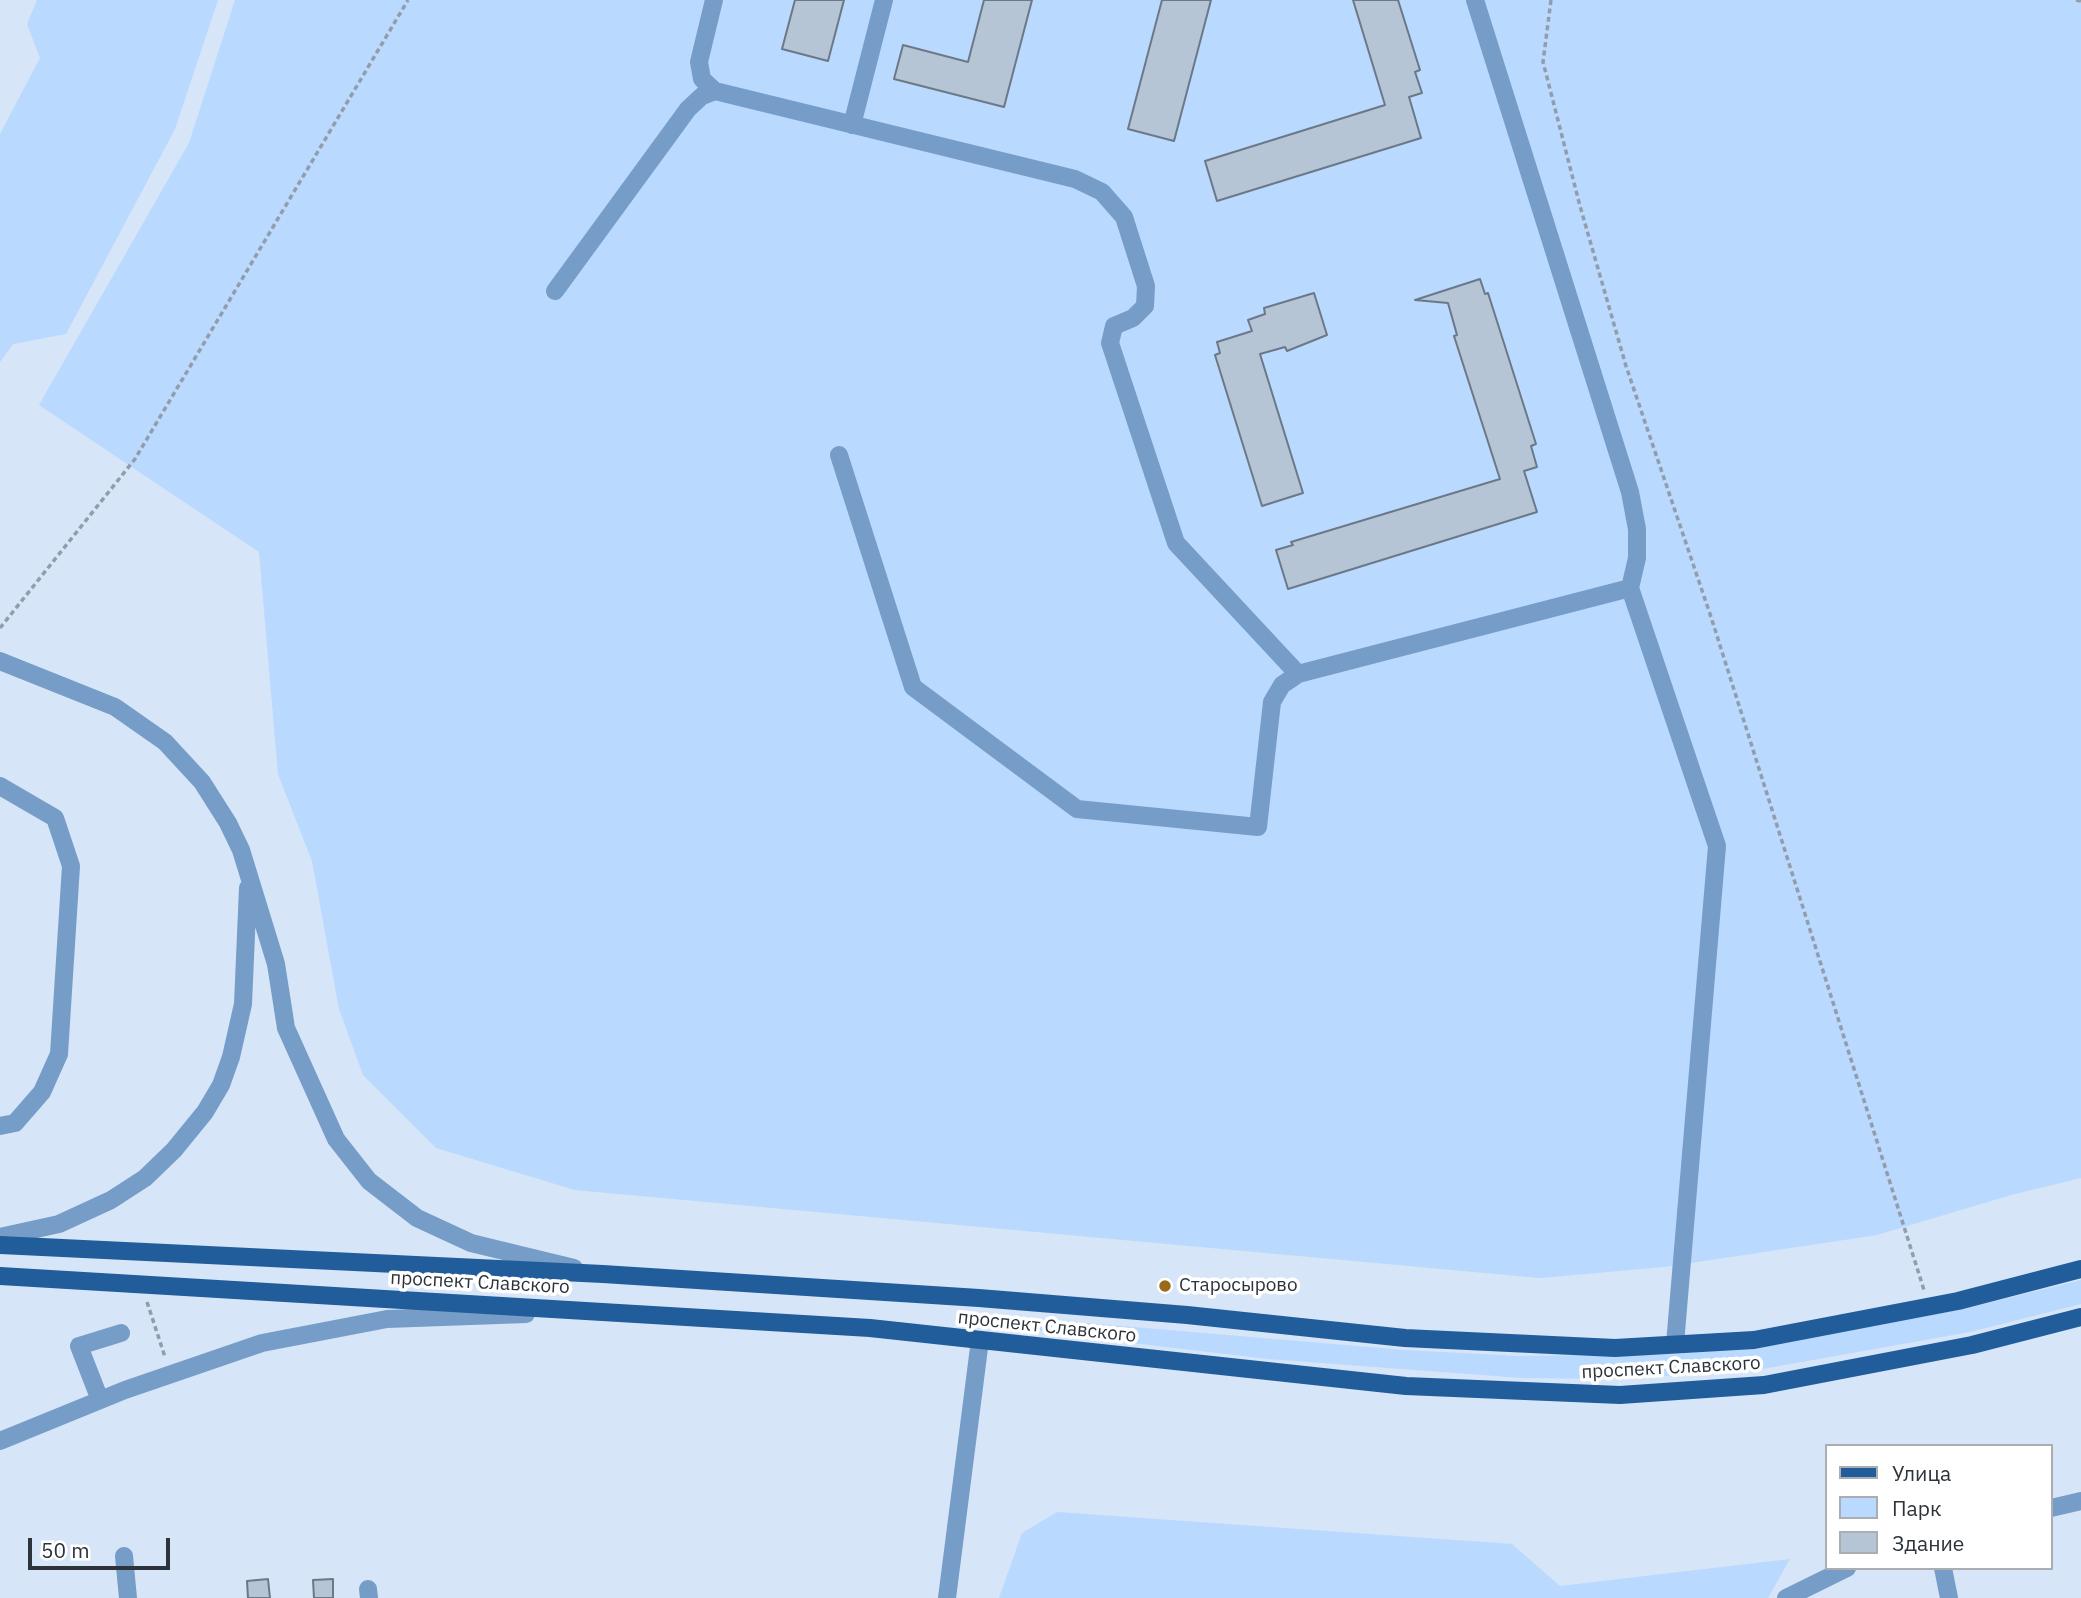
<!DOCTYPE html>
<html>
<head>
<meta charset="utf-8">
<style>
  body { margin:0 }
  #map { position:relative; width:2081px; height:1598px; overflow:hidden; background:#d6e5f7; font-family:"IBM Plex Sans",sans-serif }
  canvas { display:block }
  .legend { position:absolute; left:1825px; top:1444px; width:228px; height:126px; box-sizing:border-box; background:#fff; border:2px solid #abadb0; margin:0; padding:9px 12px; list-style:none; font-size:21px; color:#2d333a }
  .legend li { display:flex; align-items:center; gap:14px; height:35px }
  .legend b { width:35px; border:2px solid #abadb0 }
  .scale { position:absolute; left:28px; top:1538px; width:142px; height:32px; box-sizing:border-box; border:4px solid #2d333a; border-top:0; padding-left:9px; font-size:21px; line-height:24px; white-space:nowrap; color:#2d333a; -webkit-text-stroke:5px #fff; paint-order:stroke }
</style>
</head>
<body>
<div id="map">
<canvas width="2081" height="1598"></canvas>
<ul class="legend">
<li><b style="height:9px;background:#225d9b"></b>Улица</li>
<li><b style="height:19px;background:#b9d9fe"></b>Парк</li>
<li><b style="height:19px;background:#b6c5d6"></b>Здание</li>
</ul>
<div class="scale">50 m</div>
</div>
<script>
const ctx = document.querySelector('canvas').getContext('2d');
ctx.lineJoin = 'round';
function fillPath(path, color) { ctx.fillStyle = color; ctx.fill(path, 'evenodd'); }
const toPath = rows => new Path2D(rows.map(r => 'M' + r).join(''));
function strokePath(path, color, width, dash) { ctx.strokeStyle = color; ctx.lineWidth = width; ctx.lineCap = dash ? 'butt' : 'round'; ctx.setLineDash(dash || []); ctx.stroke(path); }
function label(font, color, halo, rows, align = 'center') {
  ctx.font = font + ' "IBM Plex Sans",sans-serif'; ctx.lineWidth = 7; ctx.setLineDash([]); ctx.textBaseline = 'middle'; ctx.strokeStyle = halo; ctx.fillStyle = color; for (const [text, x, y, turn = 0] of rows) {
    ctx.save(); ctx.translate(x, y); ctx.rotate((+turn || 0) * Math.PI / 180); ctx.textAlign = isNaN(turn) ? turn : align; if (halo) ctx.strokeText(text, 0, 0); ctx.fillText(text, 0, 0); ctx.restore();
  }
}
fillPath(toPath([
  [37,0,218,0,175,129,66,334,13,344,0,362,0,134,40,58,27,24],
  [235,0,2081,0,2081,1178,2011,1195,1877,1235,1664,1267,1540,1278,575,1190,436,1148,363,1075,339,1009,312,861,278,774,259,552,39,405,189,143],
  [2081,1280,2081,1304,1970,1332,1762,1369,1619,1379,1522,1378,1268,1359,1048,1333,1017,1322,1027,1318,1404,1350,1520,1356,1676,1354,1754,1346,1863,1328,1963,1309],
  [1057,1512,1512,1544,1560,1586,1790,1559,1768,1598,999,1598,1022,1533]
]), '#b9d9fe');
const building = toPath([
  [795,0,844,0,828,61,782,49,795,0],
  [984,0,1032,0,1004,107,894,79,903,45,968,62,984,0],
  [1162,0,1211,0,1174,141,1128,129,1162,0],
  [1353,0,1398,0,1420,70,1415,72,1422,93,1409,97,1421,138,1217,201,1205,161,1385,105,1353,0],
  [1480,279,1485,294,1488,293,1536,444,1531,446,1537,467,1524,471,1537,512,1288,589,1276,550,1293,545,1291,542,1500,479,1454,336,1457,335,1448,303,1415,300,1480,279],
  [1314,293,1327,335,1287,351,1285,347,1260,354,1303,493,1262,506,1215,355,1220,353,1217,342,1252,331,1248,320,1265,314,1264,308,1314,293],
  [268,1579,270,1598,248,1598,247,1581,268,1579],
  [333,1579,333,1598,314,1598,313,1580,333,1579]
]);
fillPath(building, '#b6c5d6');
strokePath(building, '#6b7888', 2);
strokePath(toPath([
  [1551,0,1543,62,1580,206,1626,366,1711,617,1924,1290],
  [2076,0,2081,1],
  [0,628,135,459,408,0],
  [147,1302,165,1357]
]), '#929dab', 3.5, [5, 3.5]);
strokePath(toPath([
  [714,0,699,62,702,79,715,91,1075,179,1102,192,1124,217,1146,286,1145,306,1133,318,1114,326,1110,343,1176,543,1298,674,1630,588],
  [1475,0,1630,492,1637,529,1637,558,1630,588,1717,846,1675,1344],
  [852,125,884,0],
  [555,291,688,109,702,96,715,91],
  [839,455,913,687,1077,809,1258,827,1272,702,1282,685,1298,674],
  [0,661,115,707,165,742,202,782,228,823,241,850,276,964,286,1028,336,1139,369,1181,417,1218,471,1243,574,1268],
  [0,786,55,818,71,866,59,1054,42,1092,15,1123,0,1126],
  [0,1237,59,1224,111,1200,145,1178,174,1150,205,1112,221,1085,231,1057,243,1004,248,888],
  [100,1400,79,1346,121,1333],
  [0,1441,125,1390,262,1343,387,1319,526,1314],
  [2051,1508,2081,1501],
  [124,1556,128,1598],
  [1943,1568,1949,1598],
  [368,1589,369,1598],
  [947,1598,980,1340],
  [1786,1598,1847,1568]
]), '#769cc8', 18);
strokePath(toPath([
  [0,1245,603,1274,979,1298,1187,1315,1405,1338,1615,1348,1754,1340,1958,1301,2081,1269],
  [0,1276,870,1328,1406,1386,1620,1395,1764,1385,1972,1345,2081,1317]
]), '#225d9b', 18);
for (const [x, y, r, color] of [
  [1165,1286,7,"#9a691c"]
]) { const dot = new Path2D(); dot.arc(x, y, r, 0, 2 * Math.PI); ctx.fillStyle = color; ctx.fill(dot); strokePath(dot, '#fff', 2.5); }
label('19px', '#2d333a', '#fff', [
  ["проспект Славского",480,1283,3],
  ["проспект Славского",1047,1327,6],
  ["проспект Славского",1671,1368,-3]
]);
label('19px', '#2d333a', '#fff', [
  ["Старосырово",1179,1286]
], 'left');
</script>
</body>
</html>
